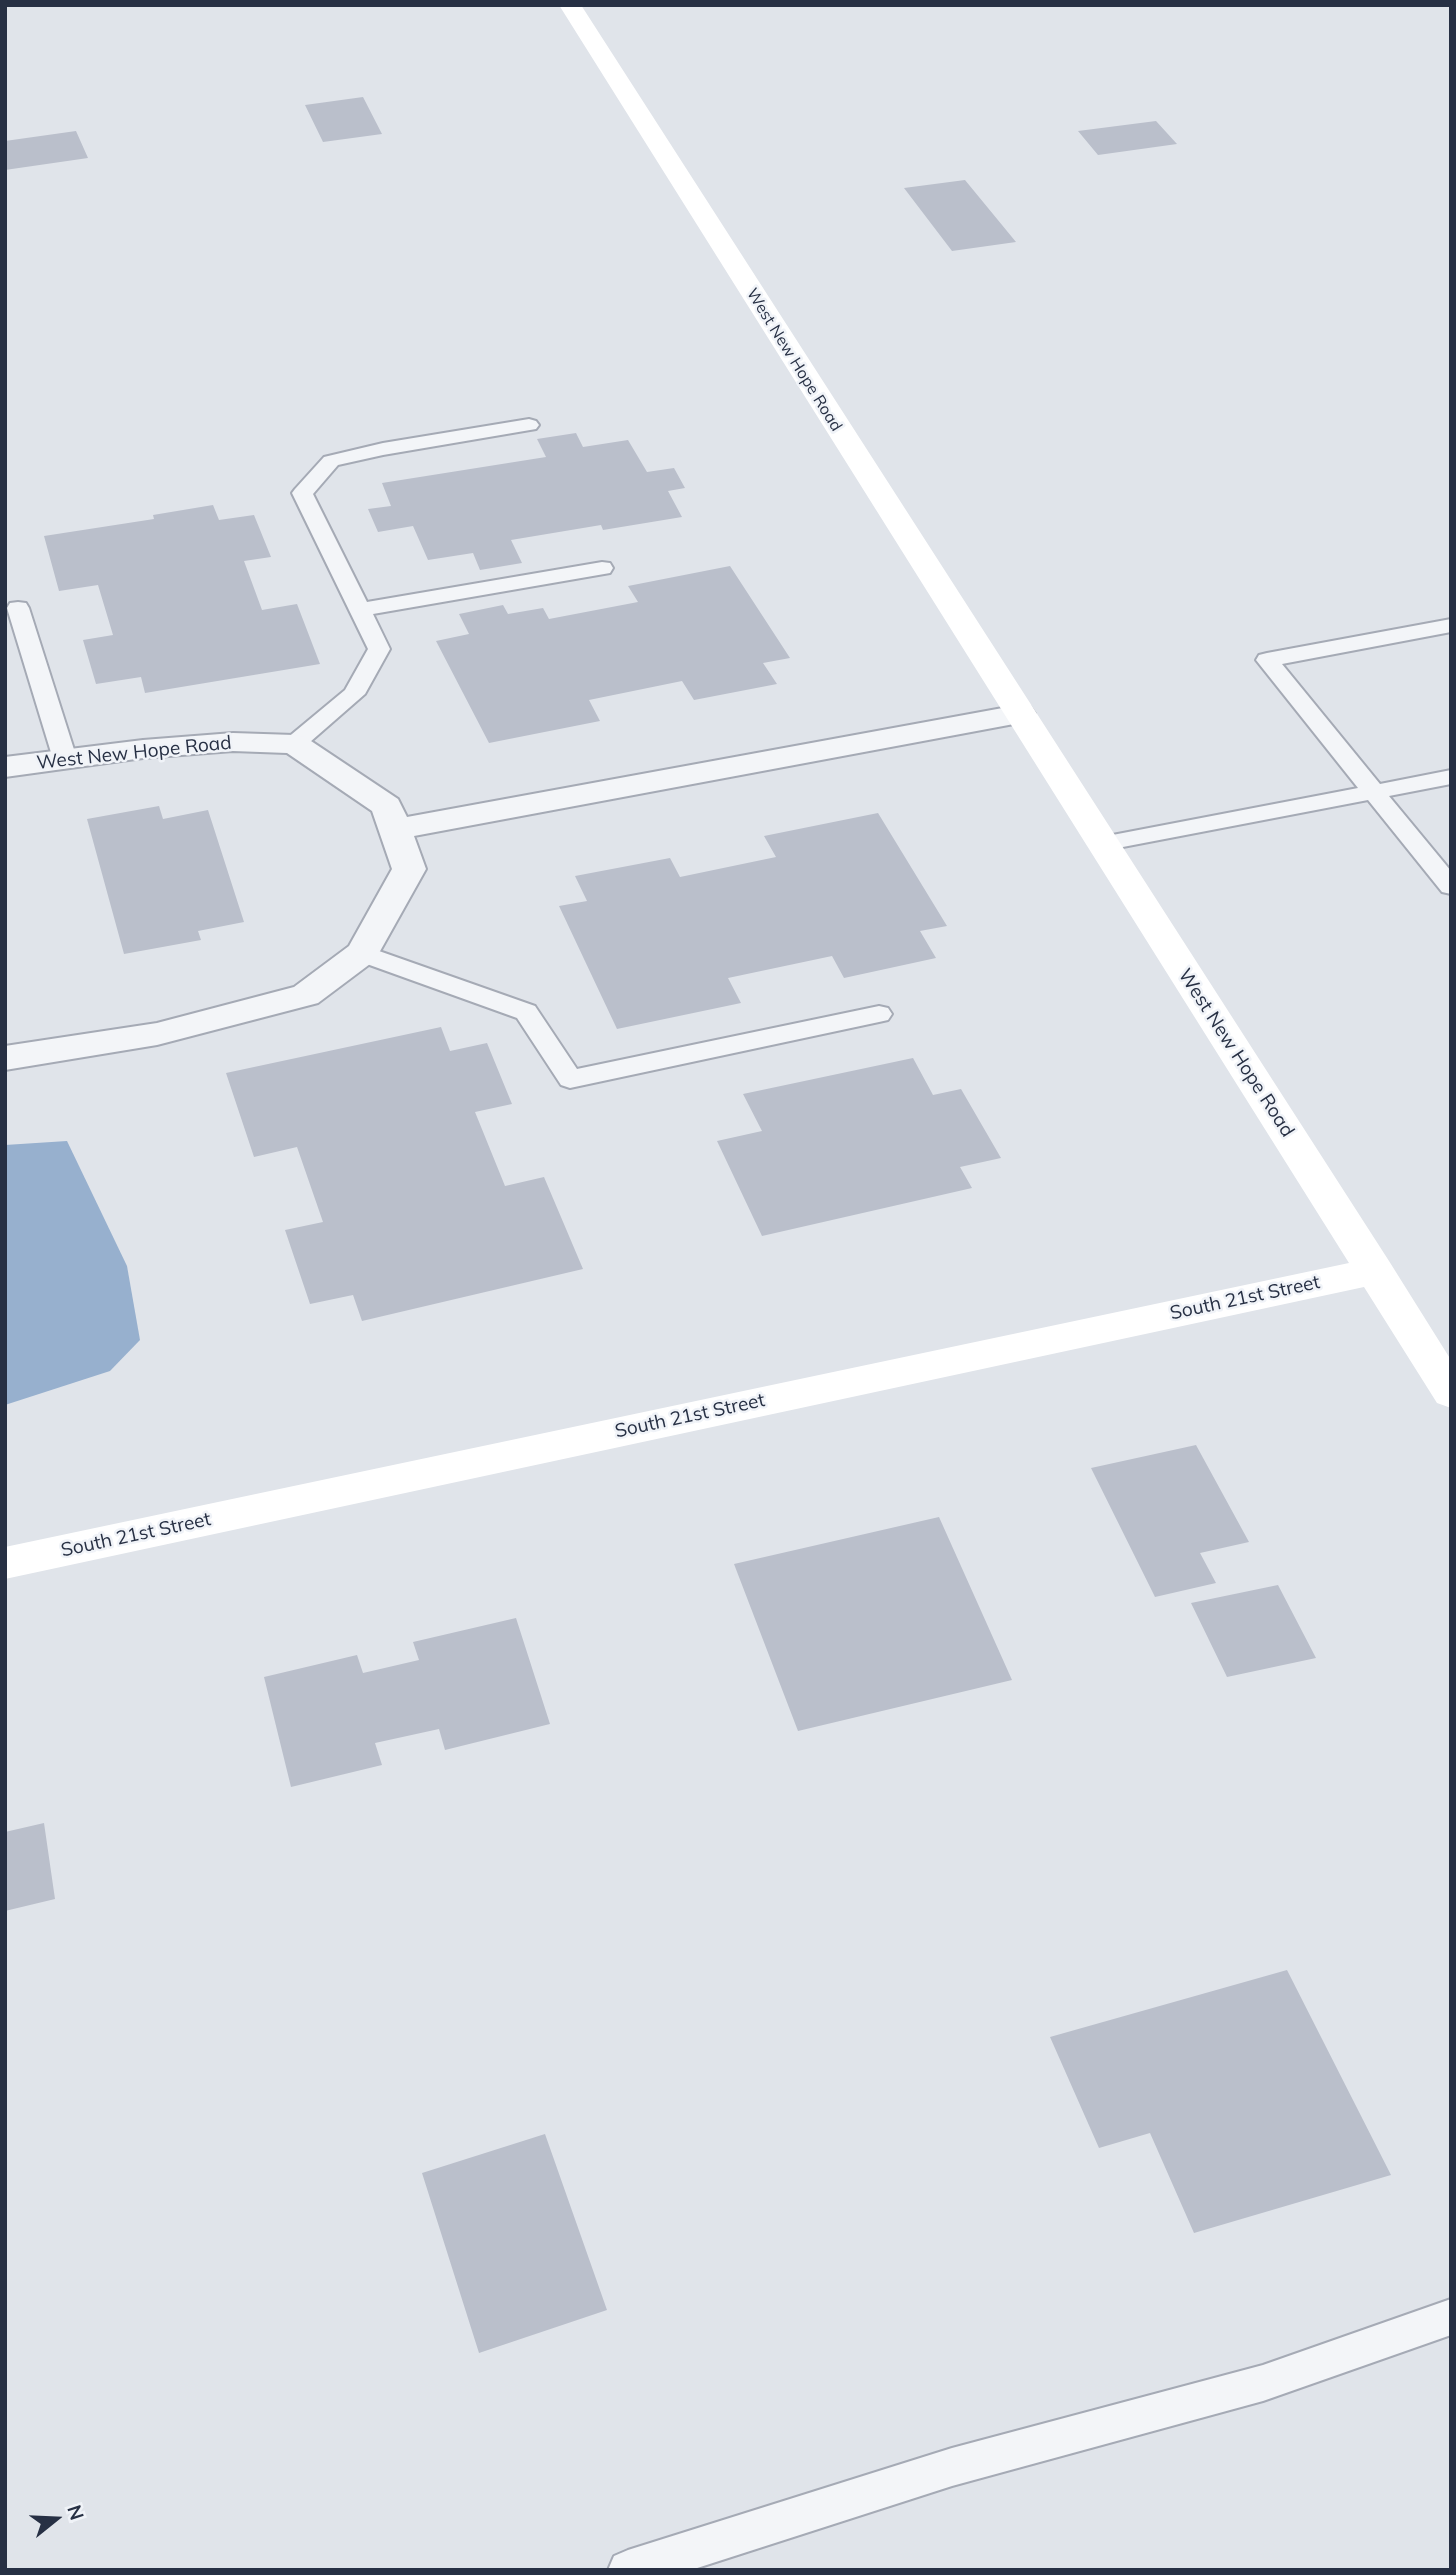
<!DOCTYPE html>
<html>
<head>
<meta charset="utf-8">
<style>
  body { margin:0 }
  #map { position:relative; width:1456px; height:2575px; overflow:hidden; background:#e0e4ea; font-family:Mulish,sans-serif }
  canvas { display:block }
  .frame { position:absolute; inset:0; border:7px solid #273044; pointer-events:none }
  .north { position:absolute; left:21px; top:2484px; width:70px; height:70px; -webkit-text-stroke:5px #f0f3f8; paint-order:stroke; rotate:72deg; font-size:19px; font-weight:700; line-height:28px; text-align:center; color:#273044 }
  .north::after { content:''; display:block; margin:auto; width:24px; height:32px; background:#273044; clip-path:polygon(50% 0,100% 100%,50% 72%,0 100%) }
</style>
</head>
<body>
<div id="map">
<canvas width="1456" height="2575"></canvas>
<div class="frame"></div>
<div class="north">N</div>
</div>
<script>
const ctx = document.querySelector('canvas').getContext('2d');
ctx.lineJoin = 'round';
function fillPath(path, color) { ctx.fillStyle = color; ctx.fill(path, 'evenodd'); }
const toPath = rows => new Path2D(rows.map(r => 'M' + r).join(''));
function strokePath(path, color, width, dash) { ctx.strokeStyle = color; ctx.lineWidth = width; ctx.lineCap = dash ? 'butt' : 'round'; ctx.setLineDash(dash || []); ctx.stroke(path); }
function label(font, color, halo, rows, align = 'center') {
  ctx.font = font + ' Mulish,sans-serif'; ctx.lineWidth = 5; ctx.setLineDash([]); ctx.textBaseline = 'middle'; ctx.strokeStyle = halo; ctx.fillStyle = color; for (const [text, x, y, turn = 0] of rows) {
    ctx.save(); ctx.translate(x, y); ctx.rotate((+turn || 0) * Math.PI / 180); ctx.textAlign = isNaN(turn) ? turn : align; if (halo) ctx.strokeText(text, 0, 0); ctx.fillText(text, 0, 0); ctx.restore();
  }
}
fillPath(toPath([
  [67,1141,127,1266,140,1340,110,1371,5,1405,5,1145]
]), '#97b0ce');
fillPath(toPath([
  [363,97,382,134,323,142,305,105],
  [1156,121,1177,144,1098,155,1078,131],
  [76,131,88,158,5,170,5,141],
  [965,180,1016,242,952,251,904,188],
  [576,433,583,447,628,440,647,472,674,468,685,488,668,491,682,517,603,530,601,525,511,540,522,563,480,570,473,553,428,560,413,526,378,532,368,509,391,506,382,483,546,457,537,439],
  [213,505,219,520,254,515,271,557,244,561,262,610,297,604,320,664,145,693,141,677,96,684,83,640,113,635,98,585,59,591,44,536,154,519,153,515],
  [730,566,790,658,763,663,777,684,694,700,682,681,589,700,600,721,489,743,436,641,469,634,459,614,503,605,508,614,543,608,549,619,638,602,628,586],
  [159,806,163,819,208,810,244,922,198,931,201,940,124,954,87,819],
  [878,813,947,926,920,931,936,958,844,978,832,956,728,978,741,1003,617,1029,559,906,587,901,575,876,670,858,680,877,776,857,764,836],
  [441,1027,450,1051,487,1043,512,1104,475,1112,505,1186,544,1177,583,1269,362,1321,353,1295,310,1304,285,1230,323,1222,297,1147,254,1157,226,1073],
  [913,1058,933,1095,961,1089,1001,1158,960,1167,972,1188,762,1236,717,1141,762,1131,743,1094],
  [1196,1445,1249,1542,1200,1553,1216,1583,1155,1597,1091,1468],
  [939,1517,1012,1680,798,1731,734,1564],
  [1278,1585,1316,1658,1227,1677,1191,1603],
  [516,1618,550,1724,445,1750,439,1729,375,1743,382,1765,291,1787,264,1677,357,1655,363,1673,419,1660,413,1642],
  [44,1823,55,1899,5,1911,5,1832],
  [1287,1970,1391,2175,1194,2233,1150,2133,1099,2148,1050,2037],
  [545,2134,607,2310,479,2353,422,2173]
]), '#babfcb');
const lane = toPath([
  [529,419,536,421,539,425,536,429,383,455,338,465,313,494,367,602,602,562,610,563,613,568,610,573,373,614,390,649,365,694,302,749,286,749,283,744,286,739,345,690,368,649,292,493,295,489,324,457,383,443,529,419],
  [18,602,26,603,29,608,77,759,73,764,65,766,57,764,53,759,7,608,10,603,18,602],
  [1451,619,1451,632,1282,664,1380,784,1451,770,1451,784,1389,796,1451,871,1451,894,1442,892,1368,800,1102,851,1094,849,1090,844,1094,839,1102,837,1358,788,1256,660,1259,655,1267,653,1451,619],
  [362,945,535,1006,577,1069,879,1006,888,1008,892,1014,888,1020,879,1022,570,1088,561,1085,517,1018,353,959,350,953,353,947,362,945],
  [1451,2299,1451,2335,1263,2401,952,2486,691,2570,608,2570,614,2556,628,2550,952,2448,1263,2365,1451,2299]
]);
const street = toPath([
  [1019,705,1030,707,1035,714,1030,721,414,836,426,869,379,953,374,961,318,1003,157,1045,5,1070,5,1046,157,1023,294,987,349,946,392,869,372,811,287,753,233,751,143,758,5,777,5,757,143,740,233,733,294,735,305,737,398,799,407,817,1019,705]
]);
strokePath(lane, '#a5aab5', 4);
strokePath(street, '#a5aab5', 4);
fillPath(lane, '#f3f5f8');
fillPath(street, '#f3f5f8');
fillPath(toPath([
  [559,5,581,5,1389,1261,1451,1360,1451,1408,1437,1403,1364,1287,5,1579,5,1547,1349,1263,559,5]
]), '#fff');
label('16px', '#273044', '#f0f3f8', [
  ["West New Hope Road",794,360,58]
]);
label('19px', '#273044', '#f0f3f8', [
  ["West New Hope Road",134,753,-6],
  ["West New Hope Road",1236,1053,57],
  ["South 21st Street",1245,1298,-12],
  ["South 21st Street",690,1416,-12],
  ["South 21st Street",136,1535,-12]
]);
</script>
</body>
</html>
